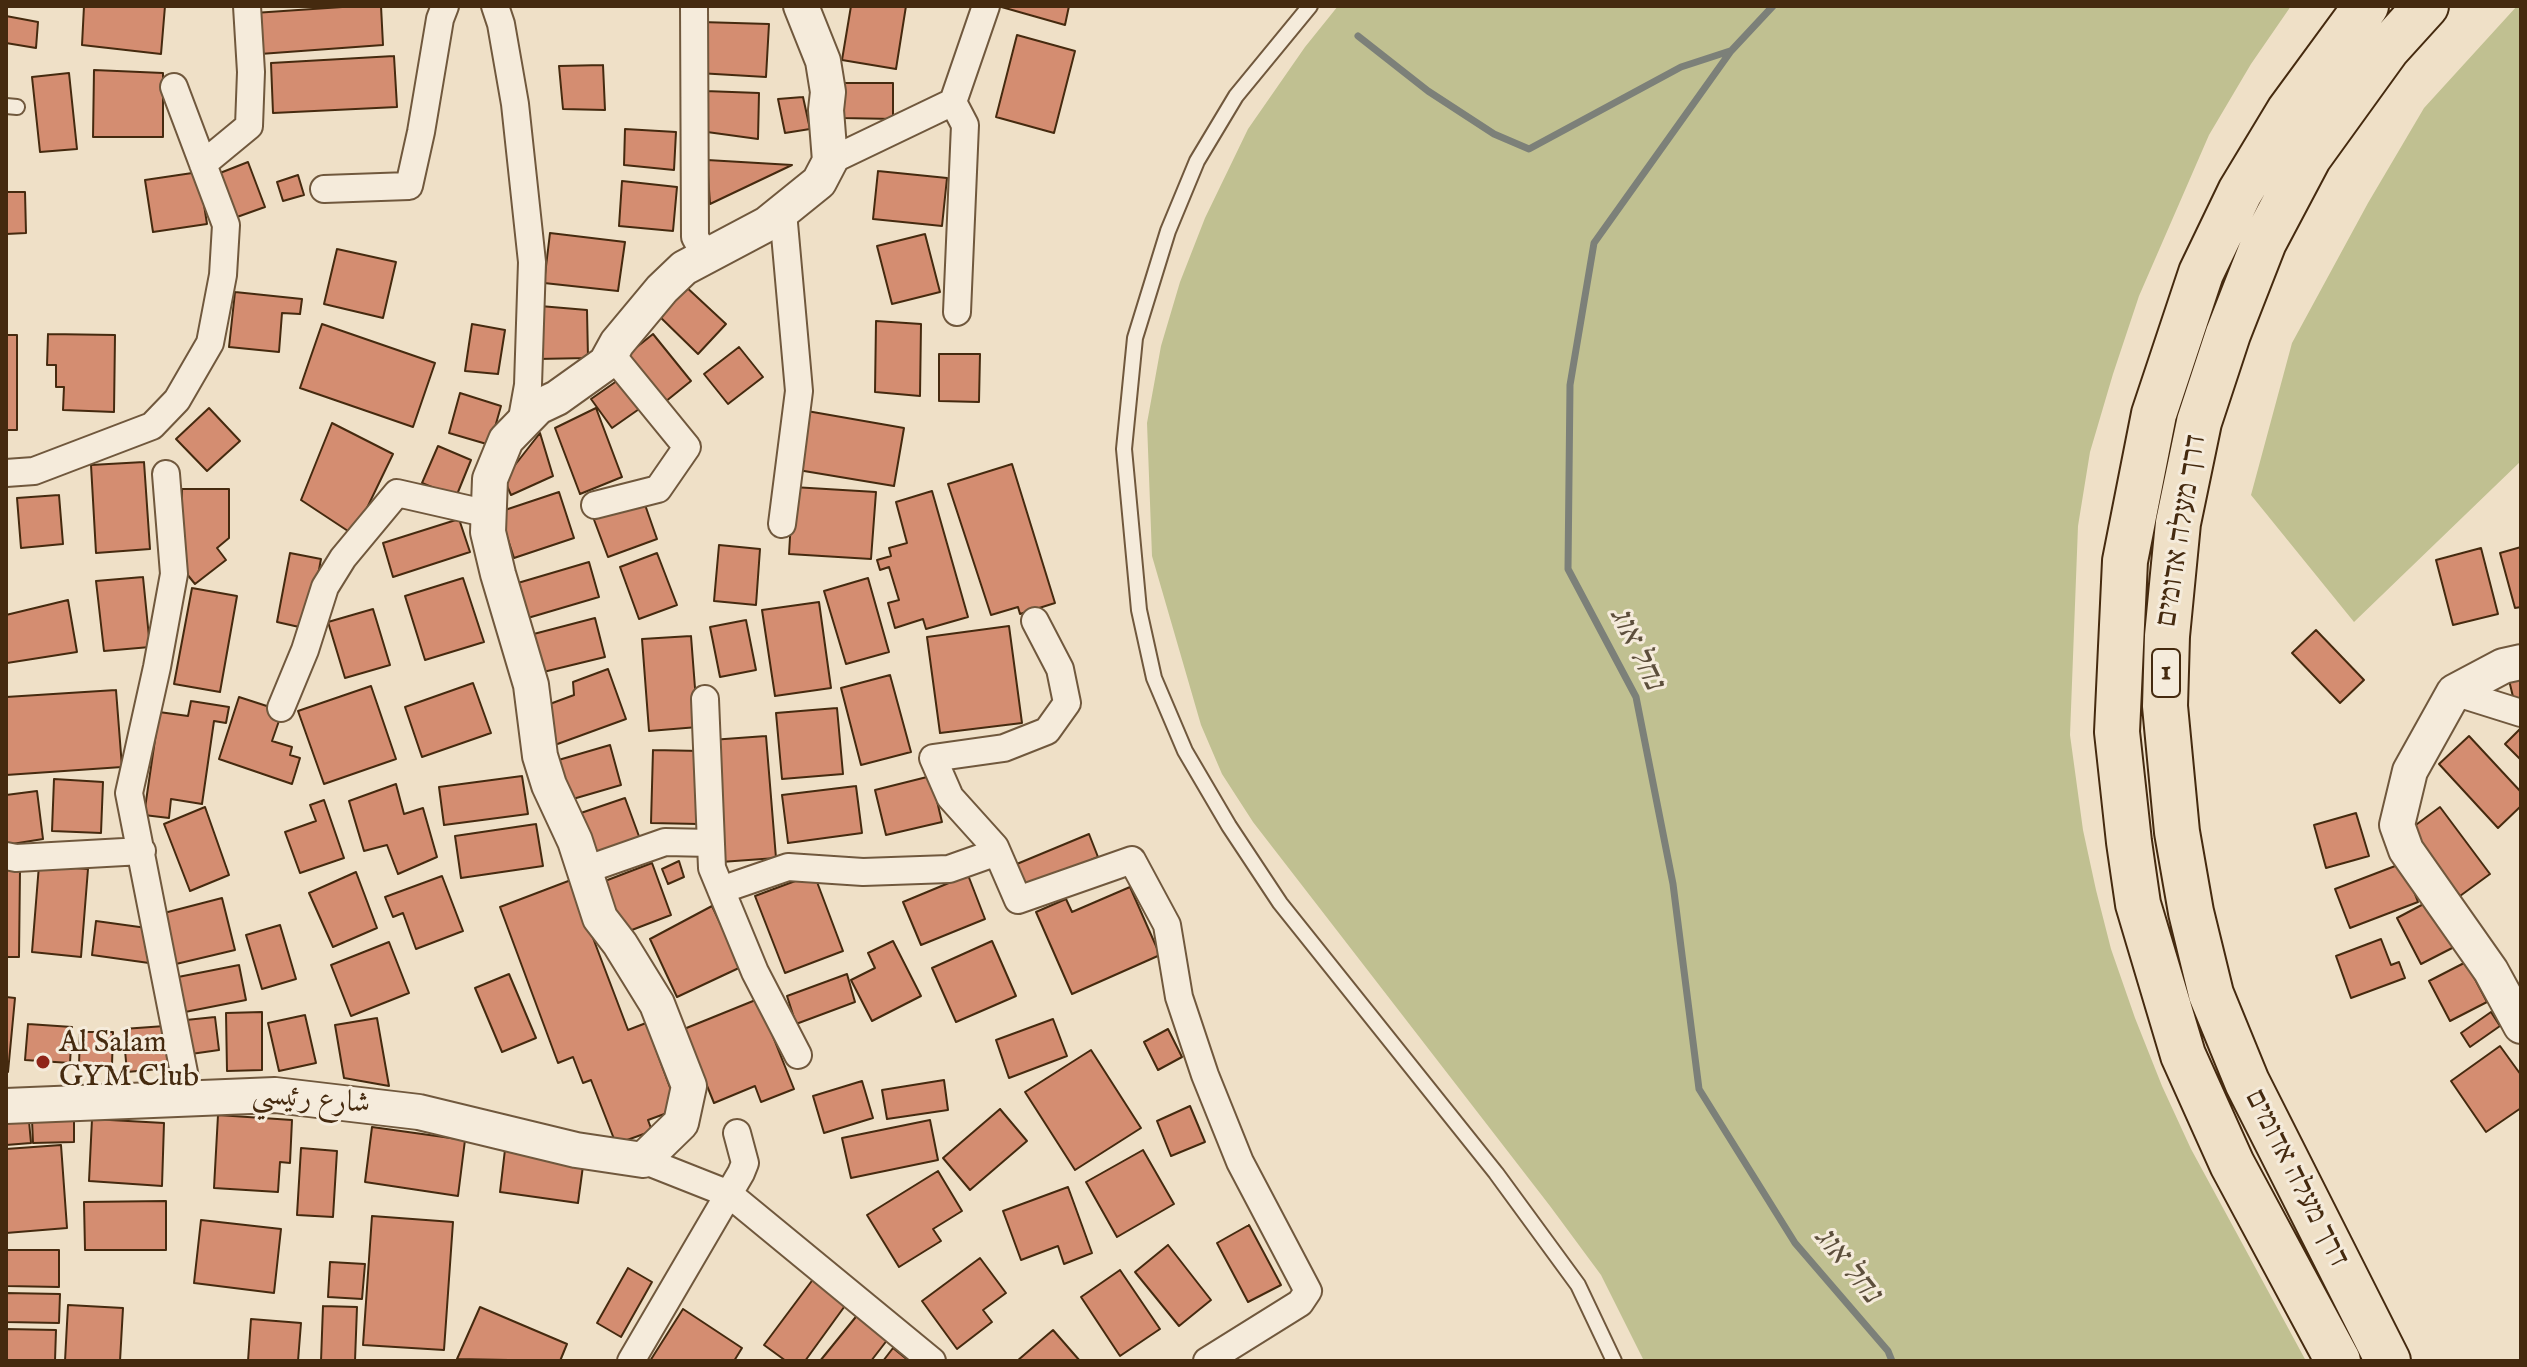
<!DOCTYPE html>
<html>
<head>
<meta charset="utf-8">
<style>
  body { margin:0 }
  #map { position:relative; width:2527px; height:1367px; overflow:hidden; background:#efe0c7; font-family:"IM FELL English",serif }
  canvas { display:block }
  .frame { position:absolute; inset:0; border:8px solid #452a0f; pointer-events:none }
</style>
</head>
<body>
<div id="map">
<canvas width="2527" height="1367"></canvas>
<div class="frame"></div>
</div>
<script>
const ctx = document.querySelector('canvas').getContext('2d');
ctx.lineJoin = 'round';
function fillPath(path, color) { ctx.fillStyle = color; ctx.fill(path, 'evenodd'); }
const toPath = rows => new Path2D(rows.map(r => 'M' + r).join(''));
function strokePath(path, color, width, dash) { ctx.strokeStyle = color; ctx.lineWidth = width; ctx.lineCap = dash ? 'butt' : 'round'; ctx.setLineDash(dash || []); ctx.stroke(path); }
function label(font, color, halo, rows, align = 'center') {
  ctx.font = font + ' "IM FELL English",Amiri,"Frank Ruhl Libre",serif'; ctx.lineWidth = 6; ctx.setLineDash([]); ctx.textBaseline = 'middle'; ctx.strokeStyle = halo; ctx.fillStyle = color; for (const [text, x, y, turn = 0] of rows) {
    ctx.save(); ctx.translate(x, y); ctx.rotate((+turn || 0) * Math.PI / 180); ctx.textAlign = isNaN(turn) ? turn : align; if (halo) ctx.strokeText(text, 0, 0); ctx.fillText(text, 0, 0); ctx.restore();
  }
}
fillPath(toPath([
  [1338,6,2291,6,2251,64,2209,135,2139,296,2113,374,2090,452,2078,526,2070,735,2083,830,2096,890,2111,949,2135,1018,2162,1086,2191,1149,2306,1361,1644,1361,1601,1275,1550,1206,1253,822,1222,774,1201,725,1152,556,1147,423,1161,346,1180,282,1205,218,1248,129,1305,47],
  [2517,6,2521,6,2521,461,2354,622,2251,495,2292,343,2368,203,2424,108]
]), '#c0c091');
strokePath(toPath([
  [1773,6,1731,51,1594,243,1570,385,1568,569,1636,697,1673,884,1699,1089,1795,1243,1888,1351,1892,1361],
  [1358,36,1428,91,1494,134,1529,149,1681,67,1730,51]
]), '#7c8079', 7);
const building = toPath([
  [84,6,165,6,161,54,82,45,84,6],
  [357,6,381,6,383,45,260,54,254,13,357,6],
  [851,6,906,6,896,69,842,60,851,6],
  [998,6,1069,6,1065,25,998,6],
  [6,16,38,22,36,48,6,43,6,16],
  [701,22,769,24,766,77,698,73,701,22],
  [1017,35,1075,51,1054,133,996,117,1017,35],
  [394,56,397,107,273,113,271,63,394,56],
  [603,65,605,110,563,109,559,66,603,65],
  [94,70,163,73,163,137,93,137,94,70],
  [69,73,77,149,40,152,32,77,69,73],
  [843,83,893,83,893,119,842,118,843,83],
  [705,91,759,93,758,139,707,132,705,91],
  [803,97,810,129,785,133,778,99,803,97],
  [625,129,676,132,674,170,624,165,625,129],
  [707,160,792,165,710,204,707,160],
  [248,162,265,207,237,217,220,173,248,162],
  [878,171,947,178,942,226,873,219,878,171],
  [199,172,207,224,153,232,145,180,199,172],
  [298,175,304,195,283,201,277,182,298,175],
  [622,181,677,187,673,231,619,226,622,181],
  [6,192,25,192,26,233,6,234,6,192],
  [550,233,625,242,618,291,544,283,550,233],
  [925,234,940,292,892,304,877,246,925,234],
  [337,249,396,262,383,318,324,304,337,249],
  [683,284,726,324,698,354,656,313,683,284],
  [235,292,302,299,300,314,282,313,279,352,229,347,235,292],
  [540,306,587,310,588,358,537,359,540,306],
  [876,321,921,324,920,396,875,392,876,321],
  [322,324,435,363,413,427,300,388,322,324],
  [472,324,505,330,498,374,465,371,472,324],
  [48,334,115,335,114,412,63,410,64,387,56,387,56,365,47,365,48,334],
  [653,334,691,381,665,402,627,355,653,334],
  [6,335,17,335,17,430,6,430,6,335],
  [739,347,763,377,728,404,704,374,739,347],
  [939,354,980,354,979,402,939,401,939,354],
  [621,378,642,407,612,428,591,399,621,378],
  [460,393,501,406,490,445,449,433,460,393],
  [209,408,240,441,207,471,176,439,209,408],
  [596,408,622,477,580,494,555,428,596,408],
  [807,411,904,428,894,486,798,470,807,411],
  [332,423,393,454,354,535,301,500,332,423],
  [540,433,553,476,511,495,504,479,540,433],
  [438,446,471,460,456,497,422,483,438,446],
  [144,462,150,549,96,553,91,465,144,462],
  [1012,464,1055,603,1020,614,1018,607,991,615,948,484,1012,464],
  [793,487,876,492,871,559,789,554,793,487],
  [182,489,229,489,229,538,217,548,226,560,195,584,182,568,182,489],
  [932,491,968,617,926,629,923,619,895,628,888,603,899,600,889,567,880,570,877,560,891,556,889,548,907,543,896,502,932,491],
  [559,492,574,538,514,558,499,512,559,492],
  [59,495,63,544,21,548,17,498,59,495],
  [643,499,657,539,608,557,593,517,643,499],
  [459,519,470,552,393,577,383,543,459,519],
  [719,545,760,549,756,605,714,601,719,545],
  [2521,547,2521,607,2515,608,2500,553,2521,547],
  [2481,548,2498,614,2453,625,2436,560,2481,548],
  [290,553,321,559,308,629,277,622,290,553],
  [657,553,677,605,639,619,620,567,657,553],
  [589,562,599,597,521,620,511,585,589,562],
  [143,577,150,647,104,651,96,581,143,577],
  [463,578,484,642,425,660,405,596,463,578],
  [868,578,889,652,846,664,824,591,868,578],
  [192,588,237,596,220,692,174,684,192,588],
  [68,600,77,652,7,663,6,615,68,600],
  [819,602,831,688,775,696,762,610,819,602],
  [373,609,390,665,345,678,328,622,373,609],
  [595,618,605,657,535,674,526,636,595,618],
  [746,620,756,670,720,677,710,627,746,620],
  [1009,626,1022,723,940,733,927,637,1009,626],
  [2316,630,2364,680,2340,703,2292,653,2316,630],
  [691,636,698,727,649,731,642,639,691,636],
  [608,669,626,719,552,746,539,708,574,695,573,682,608,669],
  [2521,669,2521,704,2514,701,2509,680,2521,669],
  [890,675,911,752,861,765,841,688,890,675],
  [473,683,491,733,422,757,405,707,473,683],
  [371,686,396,759,324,784,298,711,371,686],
  [116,690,122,767,6,775,6,697,116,690],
  [239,697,276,709,280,718,272,741,292,747,290,755,300,758,292,784,219,759,239,697],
  [191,701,229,707,226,723,214,721,202,804,171,799,169,818,144,815,159,712,188,716,191,701],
  [837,708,843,774,782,779,776,713,837,708],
  [2521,728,2521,760,2505,744,2521,728],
  [766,736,776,858,721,862,711,740,766,736],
  [2469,736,2521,792,2521,806,2498,828,2439,764,2469,736],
  [610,745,621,785,566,801,555,761,610,745],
  [653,750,700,751,698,824,651,823,653,750],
  [522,776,528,814,444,825,439,787,522,776],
  [931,776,942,822,886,835,875,790,931,776],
  [54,779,103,782,101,833,52,831,54,779],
  [396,784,404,814,423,808,437,857,398,874,387,845,364,851,349,801,396,784],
  [856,786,862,833,788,843,782,795,856,786],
  [37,791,43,839,6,845,6,795,37,791],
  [625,798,640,839,586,857,572,816,625,798],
  [324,800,344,858,300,873,285,832,316,821,310,805,324,800],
  [205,807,229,875,190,891,164,824,205,807],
  [2440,807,2490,874,2460,896,2409,830,2440,807],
  [2356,813,2369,856,2326,868,2314,825,2356,813],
  [536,824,543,866,461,878,455,836,536,824],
  [1089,834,1098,857,1022,890,1012,866,1089,834],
  [679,861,684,877,668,884,662,869,679,861],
  [652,863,671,915,624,933,605,881,652,863],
  [2403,863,2418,902,2350,928,2335,889,2403,863],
  [39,865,88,869,81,957,32,952,39,865],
  [6,870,20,870,19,957,6,957,6,870],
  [356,872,377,928,333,947,309,893,356,872],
  [814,874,843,951,785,973,755,896,814,874],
  [968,875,985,919,921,945,903,902,968,875],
  [442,876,463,931,416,949,403,913,393,917,385,897,442,876],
  [571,880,628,1030,646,1023,678,1109,648,1120,652,1131,616,1144,591,1080,583,1083,573,1057,558,1063,500,907,571,880],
  [1130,887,1160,955,1072,994,1036,912,1066,899,1072,912,1130,887],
  [222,898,235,950,176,964,164,913,222,898],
  [2435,898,2460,944,2421,964,2397,918,2435,898],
  [712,906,741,967,677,997,650,939,712,906],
  [96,921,154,929,149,963,92,955,96,921],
  [280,925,296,979,262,989,246,935,280,925],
  [2381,939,2391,965,2399,962,2405,978,2351,998,2336,956,2381,939],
  [893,941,921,996,872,1021,851,980,875,968,868,953,893,941],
  [992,941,1016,996,956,1022,932,968,992,941],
  [389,942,409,993,351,1016,331,965,389,942],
  [2466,962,2487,1002,2450,1021,2429,981,2466,962],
  [239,965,246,1000,185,1012,178,977,239,965],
  [509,974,536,1038,502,1052,475,988,509,974],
  [847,974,855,1002,796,1024,787,996,847,974],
  [6,997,15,998,8,1072,6,1072,6,997],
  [758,999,794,1089,761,1102,755,1086,714,1103,684,1029,758,999],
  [262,1012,262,1070,227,1071,226,1013,262,1012],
  [2491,1012,2500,1026,2470,1047,2461,1033,2491,1012],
  [305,1015,316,1063,279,1071,268,1023,305,1015],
  [215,1017,219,1050,191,1054,186,1020,215,1017],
  [377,1018,389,1086,344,1078,335,1025,377,1018],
  [1053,1019,1067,1056,1009,1078,996,1040,1053,1019],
  [28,1024,72,1027,70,1063,25,1060,28,1024],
  [165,1026,169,1068,127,1072,123,1029,165,1026],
  [1168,1029,1182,1057,1158,1070,1144,1042,1168,1029],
  [80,1032,113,1032,112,1065,79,1065,80,1032],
  [2500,1046,2521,1075,2521,1108,2486,1132,2451,1081,2500,1046],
  [1091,1050,1141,1128,1075,1170,1025,1092,1091,1050],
  [944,1080,948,1110,887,1119,882,1090,944,1080],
  [862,1081,873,1118,824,1133,813,1096,862,1081],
  [1190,1106,1205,1142,1171,1156,1157,1121,1190,1106],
  [1000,1109,1027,1141,970,1190,943,1158,1000,1109],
  [218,1115,292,1120,290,1163,280,1162,278,1192,214,1188,218,1115],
  [74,1119,74,1142,33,1143,32,1120,74,1119],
  [92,1119,164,1123,162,1186,89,1181,92,1119],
  [930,1120,938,1160,851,1178,842,1138,930,1120],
  [29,1121,31,1143,6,1145,6,1123,29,1121],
  [372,1127,465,1140,458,1196,365,1182,372,1127],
  [506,1141,585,1151,578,1203,500,1192,506,1141],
  [61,1145,67,1228,6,1233,6,1149,61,1145],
  [301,1148,337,1151,333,1217,297,1215,301,1148],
  [1143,1150,1174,1204,1117,1237,1086,1182,1143,1150],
  [938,1171,962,1211,933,1229,941,1241,899,1267,867,1215,938,1171],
  [1068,1187,1092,1253,1064,1264,1058,1246,1021,1260,1003,1211,1068,1187],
  [166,1201,166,1250,85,1250,84,1202,166,1201],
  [372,1216,453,1222,444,1350,363,1345,372,1216],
  [201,1220,281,1229,274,1293,194,1283,201,1220],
  [1249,1225,1281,1285,1248,1302,1217,1243,1249,1225],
  [1168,1245,1211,1300,1179,1326,1135,1272,1168,1245],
  [6,1250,59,1250,59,1287,6,1286,6,1250],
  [980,1258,1006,1293,983,1310,992,1322,957,1349,922,1301,980,1258],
  [330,1262,365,1264,362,1299,328,1297,330,1262],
  [628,1268,652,1282,621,1337,597,1323,628,1268],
  [1120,1270,1160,1329,1120,1356,1081,1297,1120,1270],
  [814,1278,847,1303,805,1361,786,1361,764,1345,814,1278],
  [6,1293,60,1294,59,1323,6,1322,6,1293],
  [68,1305,123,1308,120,1361,65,1361,68,1305],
  [323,1306,357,1307,355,1361,321,1361,323,1306],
  [480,1307,567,1344,560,1361,457,1359,480,1307],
  [683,1309,742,1348,734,1361,650,1361,683,1309],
  [859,1313,888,1339,871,1361,820,1361,859,1313],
  [251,1319,301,1323,298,1361,248,1361,251,1319],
  [6,1329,56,1330,55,1361,6,1361,6,1329],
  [1053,1330,1080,1361,1017,1361,1053,1330],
  [893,1348,909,1361,883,1361,893,1348]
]);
fillPath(building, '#d48d71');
strokePath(building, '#452a0f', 2);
const service = toPath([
  [1310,6,1236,96,1197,161,1168,231,1135,338,1124,449,1139,610,1154,678,1185,751,1229,826,1280,903,1496,1173,1578,1285,1614,1361],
  [6,106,17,107]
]);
const minor = toPath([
  [495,6,501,24,515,104,532,262,528,385,521,424],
  [694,6,695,237,705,255],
  [953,102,965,125,957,312],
  [830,161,953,102,986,6],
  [203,164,249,126,251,72,247,6],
  [324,189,409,186,421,132,440,19,445,6],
  [6,473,34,471,152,426,177,400,210,343,223,275,226,225,174,87],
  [166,474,174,574,157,667,129,793,189,1098],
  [595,505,658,489,687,447,611,354],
  [782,524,799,391,783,212],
  [1035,621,1060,669,1067,703,1047,731,1004,748,933,758,950,797,995,847,1018,900,1132,860,1167,925,1179,997,1205,1075,1240,1162,1308,1291,1300,1303,1207,1361],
  [2454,692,2521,713],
  [705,699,712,868,755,972,798,1055],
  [281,708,305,650,325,587,343,558,397,493,489,514],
  [6,856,16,858,142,851],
  [585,870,665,842,711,843],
  [721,890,788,867,863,872,949,869,997,852],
  [643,1160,729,1194,932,1361],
  [631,1361,741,1173,745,1163,737,1133]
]);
const tertiary = toPath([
  [2521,662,2503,666,2454,692,2410,771,2397,825,2406,850,2491,971,2521,1026],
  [6,1106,275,1095,419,1112,576,1150,643,1160,681,1123,689,1086,657,1004,620,944,600,918,575,841,549,785,540,756,531,685,498,574,488,532,490,479,506,440,538,407,557,398,606,363,617,343,662,289,684,268,767,224,819,182,830,161,826,110,828,92,823,61,801,6]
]);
const trunk = toPath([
  [2338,1361,2232,1164,2183,1055,2138,904,2129,842,2117,732,2125,561,2154,414,2201,273,2240,192,2289,111,2366,6],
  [2388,1361,2247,1082,2211,994,2191,912,2177,832,2165,706,2167,636,2178,523,2199,422,2228,334,2264,242,2309,157,2387,49,2426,6]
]);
strokePath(service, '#70583d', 18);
strokePath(minor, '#70583d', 30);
strokePath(tertiary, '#70583d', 38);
strokePath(trunk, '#452a0f', 48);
strokePath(service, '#f5ebdb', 14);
strokePath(minor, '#f5ebdb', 26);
strokePath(tertiary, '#f5ebdb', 34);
strokePath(trunk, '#efe0c7', 44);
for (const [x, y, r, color] of [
  [43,1062,8,"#8f2418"]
]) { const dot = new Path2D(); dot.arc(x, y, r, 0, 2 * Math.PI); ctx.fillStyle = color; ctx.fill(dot); strokePath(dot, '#f5ebdb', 3); }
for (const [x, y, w] of [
  [2166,673,28]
]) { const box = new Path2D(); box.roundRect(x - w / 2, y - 24, w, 48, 6); ctx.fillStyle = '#f5ebdb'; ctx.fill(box); strokePath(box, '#452a0f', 2); }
label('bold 28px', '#452a0f', null, [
  ["1",2166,673]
]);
label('30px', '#452a0f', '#f5ebdb', [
  ["דרך מעלה אדומים",2183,531,-81],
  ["شارع رئيسي",311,1101,5],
  ["דרך מעלה אדומים",2295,1179,63]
]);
label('30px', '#452a0f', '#f5ebdb', [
  ["Al Salam",59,1045],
  ["GYM Club",59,1079]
], 'left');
label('italic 32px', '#5c4e3b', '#f5ebdb', [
  ["נחל אוג",1635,649,64],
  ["נחל אוג",1846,1266,51]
]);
</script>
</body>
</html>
